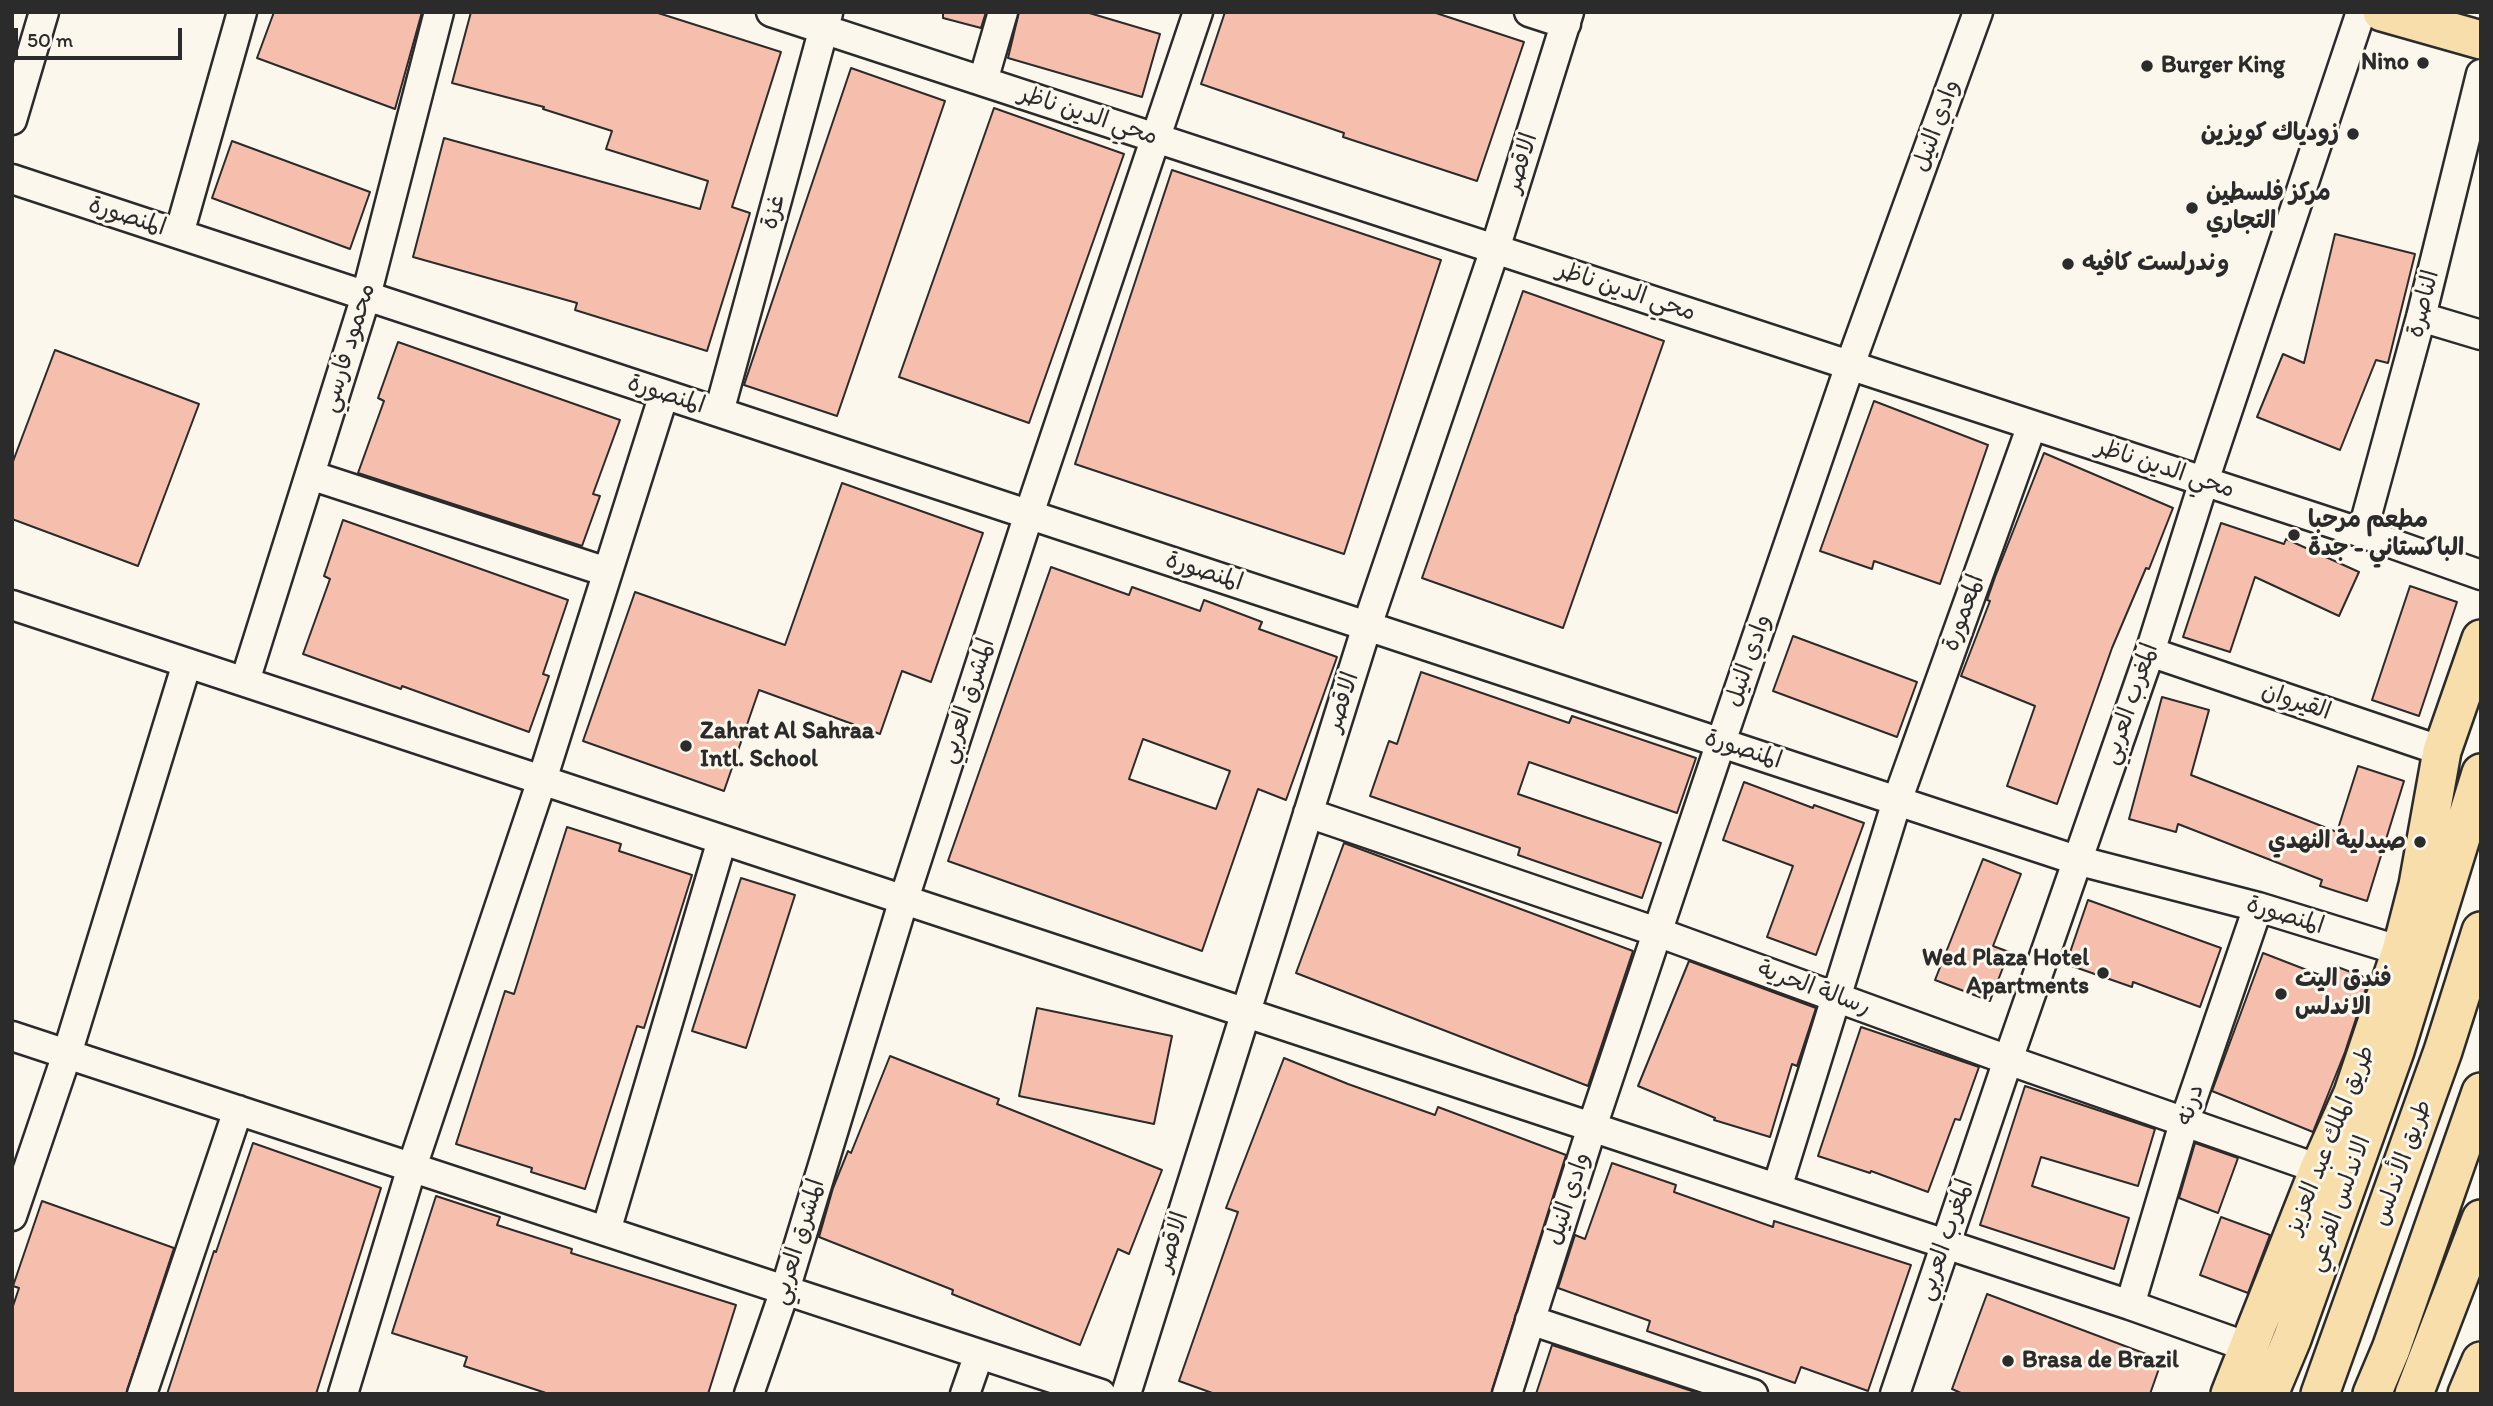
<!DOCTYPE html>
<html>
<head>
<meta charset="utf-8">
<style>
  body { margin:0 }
  #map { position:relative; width:2493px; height:1406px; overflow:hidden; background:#fbf7ec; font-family:Itim,sans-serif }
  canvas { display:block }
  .frame { position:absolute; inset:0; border:14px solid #2b2b2b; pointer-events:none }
  .scale { position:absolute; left:14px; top:28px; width:168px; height:32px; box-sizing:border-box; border:4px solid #2b2b2b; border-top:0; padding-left:9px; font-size:21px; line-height:24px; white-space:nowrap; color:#2b2b2b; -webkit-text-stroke:5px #fbf7ec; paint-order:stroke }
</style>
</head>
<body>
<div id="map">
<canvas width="2493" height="1406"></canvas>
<div class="frame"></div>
<div class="scale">50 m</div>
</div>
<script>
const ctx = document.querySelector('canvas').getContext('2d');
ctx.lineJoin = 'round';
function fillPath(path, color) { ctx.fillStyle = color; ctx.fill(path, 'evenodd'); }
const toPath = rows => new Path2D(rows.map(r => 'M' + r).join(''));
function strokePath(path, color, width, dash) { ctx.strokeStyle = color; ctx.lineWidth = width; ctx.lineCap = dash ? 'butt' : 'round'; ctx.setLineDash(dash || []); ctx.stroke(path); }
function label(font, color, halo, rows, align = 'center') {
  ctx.font = font + ' Itim,"Playpen Sans Arabic",sans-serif'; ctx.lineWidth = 6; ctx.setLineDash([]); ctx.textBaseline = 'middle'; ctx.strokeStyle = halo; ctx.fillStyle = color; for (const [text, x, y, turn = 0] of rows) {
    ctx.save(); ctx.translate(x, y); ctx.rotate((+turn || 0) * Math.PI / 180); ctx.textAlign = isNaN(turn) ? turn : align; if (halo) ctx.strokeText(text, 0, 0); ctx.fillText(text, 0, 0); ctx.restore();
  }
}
const building = toPath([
  [274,12,422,12,395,109,257,58,274,12],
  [471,12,655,12,781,52,732,207,750,213,707,351,575,310,577,303,413,257,444,138,700,209,708,181,606,149,612,131,543,109,544,107,452,83,471,12],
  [943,12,986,12,981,28,943,18,943,12],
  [1019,12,1086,12,1160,34,1142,97,1008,58,1019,12],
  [1225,12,1433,12,1524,42,1477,181,1343,137,1344,133,1201,84,1225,12],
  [851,68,945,101,837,416,744,385,851,68],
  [994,108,1124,154,1029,423,899,377,994,108],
  [232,141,370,192,350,249,212,198,232,141],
  [1172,170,1441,260,1344,554,1075,464,1172,170],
  [2335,234,2415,254,2388,363,2376,360,2340,450,2257,417,2283,354,2304,363,2335,234],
  [1523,291,1664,341,1563,628,1422,578,1523,291],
  [398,342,620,420,593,494,600,496,582,546,358,473,384,401,378,398,398,342],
  [55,350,199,404,138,566,12,519,12,464,55,350],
  [1874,401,1988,445,1940,584,1874,561,1872,569,1820,551,1874,401],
  [2044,453,2173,508,2149,569,2146,568,2112,648,2057,804,2007,786,2035,706,1961,676,1990,601,1987,600,1995,577,2044,453],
  [842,483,983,533,931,682,902,671,880,734,759,690,724,791,583,741,635,592,785,645,842,483],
  [343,520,568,600,543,674,549,676,529,732,402,686,401,689,303,654,330,579,324,576,343,520],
  [2221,523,2284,544,2286,539,2359,572,2339,616,2255,577,2230,652,2183,637,2221,523],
  [1051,567,1129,595,1132,587,1200,611,1204,600,1262,622,1259,629,1337,657,1286,800,1258,789,1202,951,948,861,1051,567],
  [1143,739,1230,771,1216,809,1129,779,1143,739],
  [2410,586,2457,602,2419,716,2372,700,2410,586],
  [1793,636,1917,682,1897,737,1773,691,1793,636],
  [1421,672,1569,723,1572,716,1696,758,1677,813,1529,762,1518,794,1661,843,1642,898,1518,855,1520,848,1370,796,1389,741,1397,744,1421,672],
  [2162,697,2209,710,2191,775,2337,832,2358,766,2404,781,2367,901,2320,886,2322,880,2178,824,2176,832,2129,819,2162,697],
  [1744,782,1813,808,1814,805,1864,823,1816,955,1767,937,1793,866,1723,840,1744,782],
  [567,827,621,844,619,851,692,875,644,1028,637,1026,585,1189,531,1172,532,1168,456,1144,505,991,514,994,567,827],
  [1344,843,1633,951,1588,1086,1296,973,1344,843],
  [1983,859,2021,874,1993,946,2009,952,1990,1001,1935,980,1983,859],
  [741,878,795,895,746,1048,692,1031,741,878],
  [2088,900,2221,948,2200,1007,2133,982,2132,987,2066,964,2088,900],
  [2263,953,2330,979,2335,966,2369,979,2345,1052,2313,1132,2212,1091,2263,953],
  [1689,961,1816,1008,1797,1066,1792,1064,1770,1137,1714,1120,1715,1118,1638,1086,1689,961],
  [1037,1008,1172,1036,1154,1124,1019,1096,1037,1008],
  [1861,1027,1979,1067,1960,1120,1955,1119,1928,1192,1871,1171,1870,1173,1818,1156,1861,1027],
  [890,1056,999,1099,997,1104,1162,1170,1129,1254,1118,1249,1080,1345,952,1294,953,1290,819,1237,833,1188,848,1151,851,1153,890,1056],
  [1284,1058,1348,1084,1435,1115,1438,1107,1566,1155,1491,1394,1215,1394,1179,1381,1238,1212,1226,1208,1284,1058],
  [2025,1086,2155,1129,2138,1186,2041,1157,2032,1186,2129,1218,2114,1269,1980,1225,2025,1086],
  [253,1143,381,1188,316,1394,167,1394,214,1251,216,1252,253,1143],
  [2195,1143,2238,1158,2218,1213,2179,1198,2195,1143],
  [1612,1163,1676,1185,1674,1192,1773,1227,1774,1221,1911,1265,1868,1391,1801,1367,1795,1383,1647,1331,1650,1321,1558,1288,1575,1235,1585,1239,1612,1163],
  [436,1196,500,1217,497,1225,572,1249,571,1253,736,1305,708,1394,549,1394,464,1366,467,1357,392,1333,436,1196],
  [42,1201,174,1248,126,1394,12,1394,12,1309,19,1288,13,1286,42,1201],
  [2221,1217,2270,1235,2248,1293,2200,1275,2221,1217],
  [1987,1294,2162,1360,2150,1394,1963,1394,1952,1389,1987,1294],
  [1552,1345,1698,1393,1698,1394,1536,1394,1552,1345]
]);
fillPath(building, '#f6beac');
strokePath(building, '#2b2b2b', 2);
const minor = toPath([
  [771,12,2362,533,2481,575],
  [1529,12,1566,24],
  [983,81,1003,12],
  [12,120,44,12],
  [12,179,2076,860,2258,907,2401,951],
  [179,234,242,12],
  [2421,317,2481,335],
  [719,412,828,13],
  [310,475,607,572],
  [2362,533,2421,317,2481,74],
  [12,605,2130,1305,2248,1347],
  [2150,652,2442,751],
  [245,681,366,296,439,12],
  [1308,813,1657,932,2008,1060,2319,1169],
  [12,1036,1101,1394],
  [1777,1188,1897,801,2032,425],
  [12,1216,67,1054,187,663],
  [606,1231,722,840],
  [2130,1305,2184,1123,2258,907],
  [1530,1320,1753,1394],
  [142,1394,238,1110],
  [343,1394,412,1167,542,780,664,394],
  [749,1394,785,1290,904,899,1029,514,1198,12],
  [965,1394,979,1354],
  [1126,1394,1367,626,1495,249,1569,12],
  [1507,1394,1592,1127,1721,742,1850,365,1978,12],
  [1895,1394,2008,1060,2150,652,2204,481,2361,12]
]);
const major = toPath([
  [2382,12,2481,40],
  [2230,1394,2319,1169,2353,1093,2401,951,2418,885,2442,751,2481,639],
  [2269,1394,2292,1339,2395,1051,2481,773],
  [2320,1394,2443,1051,2481,931],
  [2372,1394,2391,1349,2481,1092],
  [2414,1394,2481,1219],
  [2467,1394,2481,1361]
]);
strokePath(minor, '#2b2b2b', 33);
strokePath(major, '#2b2b2b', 42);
strokePath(minor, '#fbf7ec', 28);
strokePath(major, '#f8deab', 37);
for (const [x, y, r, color] of [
  [2423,63,7,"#2b2b2b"],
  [2147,66,7,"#2b2b2b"],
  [2353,134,7,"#2b2b2b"],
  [2192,208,7,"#2b2b2b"],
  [2068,264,7,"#2b2b2b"],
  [2294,535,7,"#2b2b2b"],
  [686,746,7,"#2b2b2b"],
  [2420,842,7,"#2b2b2b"],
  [2103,973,7,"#2b2b2b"],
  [2281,994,7,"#2b2b2b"],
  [2008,1361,7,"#2b2b2b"]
]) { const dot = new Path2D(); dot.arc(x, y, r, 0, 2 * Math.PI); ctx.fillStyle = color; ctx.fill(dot); strokePath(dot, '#fbf7ec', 2.5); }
label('bold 24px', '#2b2b2b', '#fbf7ec', [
  ["Nino",2409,63,"right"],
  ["Burger King",2161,66],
  ["زودياك كويزين",2339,134,"right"],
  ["مركز فلسطين",2206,194],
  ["التجاري",2206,222],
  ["وندرلست كافيه",2082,264],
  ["مطعم مرحبا",2308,521],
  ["الباكستاني - جدة",2308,549],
  ["Zahrat Al Sahraa",700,732],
  ["Intl. School",700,760],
  ["صيدلية النهدي",2406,842,"right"],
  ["Wed Plaza Hotel",2089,959,"right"],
  ["Apartments",2089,987,"right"],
  ["فندق اليت",2295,980],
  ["الاندلس",2295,1008],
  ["Brasa de Brazil",2022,1361]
], 'left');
label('24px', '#2b2b2b', '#fbf7ec', [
  ["محي الدين ناظر",1088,116,18],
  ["وادي النيل",1937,126,-70],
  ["الاقصر",1522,163,-73],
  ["غزة",774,212,-75],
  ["المنصورة",127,217,18],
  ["محي الدين ناظر",1626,292,18],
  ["الناصرة",2424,304,-76],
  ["محمود فارسي",349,348,-73],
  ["المنصورة",666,395,18],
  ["محي الدين ناظر",2165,469,18],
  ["المنصورة",1204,572,18],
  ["المعمورة",1964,613,-70],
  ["وادي النيل",1749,661,-71],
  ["المشرق العربي",968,701,-72],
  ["الاقصر",1343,702,-72],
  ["القيروان",2296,702,19],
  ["المغرب العربي",2131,704,-71],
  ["المنصورة",1743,750,18],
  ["المنصورة",2285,916,17],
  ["رسالة الحرية",1814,989,20],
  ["درنه",2191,1105,-72],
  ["طريق الملك عبد العزيز",2331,1140,-68],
  ["طريق الأندلس",2403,1163,-70],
  ["وادي النيل",1569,1199,-72],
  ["الاندلس الفرعي",2340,1204,-70],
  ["المغرب العربي",1946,1240,-71],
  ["المشرق العربي",799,1242,-73],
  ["الاقصر",1173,1242,-73]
]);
</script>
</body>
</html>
